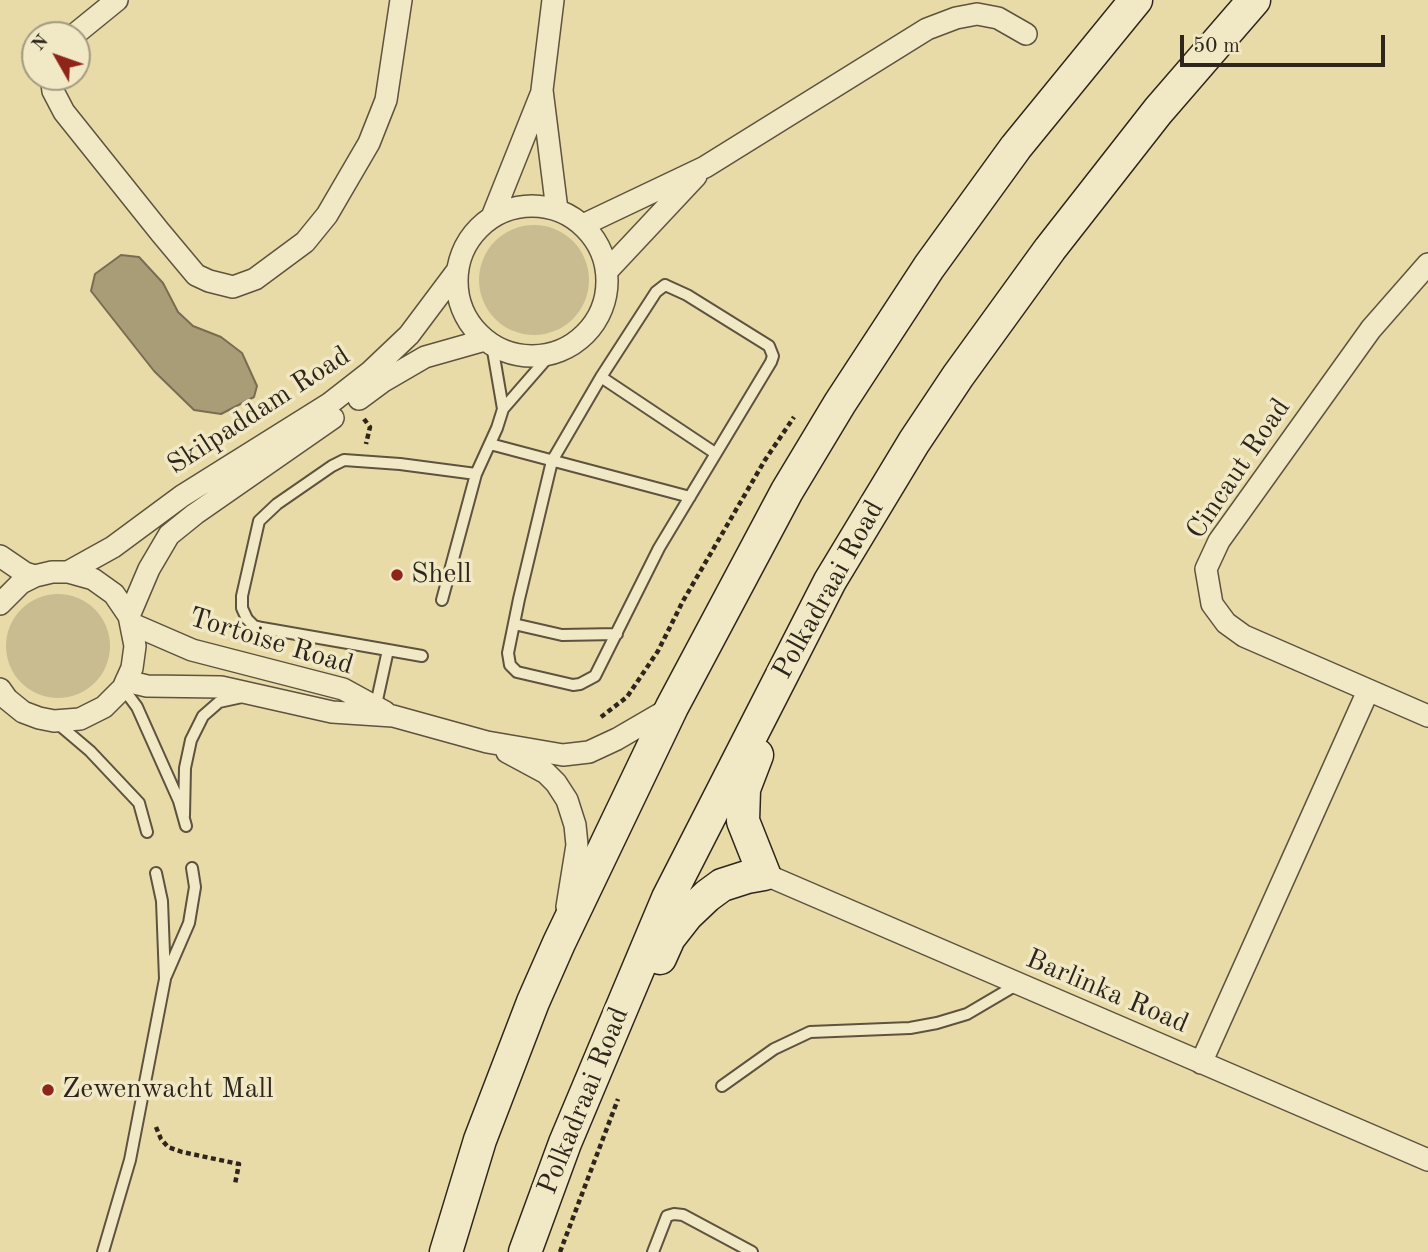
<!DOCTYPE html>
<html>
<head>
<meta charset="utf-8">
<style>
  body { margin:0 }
  #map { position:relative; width:1428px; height:1252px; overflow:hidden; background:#e9dba8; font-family:"Old Standard TT",serif }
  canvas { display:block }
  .north { position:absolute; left:21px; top:21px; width:70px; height:70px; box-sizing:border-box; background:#f1e8c6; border:2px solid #a39a82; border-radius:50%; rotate:310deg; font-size:19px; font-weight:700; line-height:28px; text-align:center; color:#2e261c }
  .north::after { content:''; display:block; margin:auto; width:24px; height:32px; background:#8f2418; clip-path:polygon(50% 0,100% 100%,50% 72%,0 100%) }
  .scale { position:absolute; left:1180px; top:35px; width:205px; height:32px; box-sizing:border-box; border:4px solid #2e261c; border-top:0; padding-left:9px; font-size:21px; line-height:24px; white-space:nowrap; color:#2e261c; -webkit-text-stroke:5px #f1e8c6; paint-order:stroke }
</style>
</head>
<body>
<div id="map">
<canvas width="1428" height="1252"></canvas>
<div class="north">N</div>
<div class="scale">50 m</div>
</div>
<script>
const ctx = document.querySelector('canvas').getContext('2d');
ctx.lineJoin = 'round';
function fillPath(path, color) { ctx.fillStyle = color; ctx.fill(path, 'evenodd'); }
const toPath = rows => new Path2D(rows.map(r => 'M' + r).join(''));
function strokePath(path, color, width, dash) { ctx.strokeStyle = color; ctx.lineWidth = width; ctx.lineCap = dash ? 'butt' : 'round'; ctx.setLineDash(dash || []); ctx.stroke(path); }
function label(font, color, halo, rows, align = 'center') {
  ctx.font = font + ' "Old Standard TT",serif'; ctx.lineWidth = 7; ctx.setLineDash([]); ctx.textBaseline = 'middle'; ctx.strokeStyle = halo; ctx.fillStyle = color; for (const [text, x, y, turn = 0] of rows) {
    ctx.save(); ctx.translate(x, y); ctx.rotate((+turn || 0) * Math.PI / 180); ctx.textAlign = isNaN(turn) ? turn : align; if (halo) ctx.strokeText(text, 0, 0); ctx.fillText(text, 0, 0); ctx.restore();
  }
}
fillPath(toPath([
  '479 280a55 55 0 1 1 110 0a55 55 0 1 1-110 0Z',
  '6 646a52 52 0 1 1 104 0a52 52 0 1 1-104 0Z'
]), '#c9bc90');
const water = toPath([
  [121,255,139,257,163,283,178,312,193,326,221,337,242,353,257,386,254,397,221,414,194,410,154,371,91,291,95,274,121,255]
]);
fillPath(water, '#a99d78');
strokePath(water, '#786d53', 2);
const lane = toPath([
  [665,285,687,295,769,346,773,356,771,362,659,548,595,676,580,684,573,685,517,672,510,665,508,653,519,599,552,461,601,377,656,292,665,285],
  [492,345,503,409],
  [601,377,715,453],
  [490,444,690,497],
  [442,600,476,474,497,428,503,409,550,355],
  [514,624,562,635,617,634],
  [388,650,262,628,254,626,247,619,242,608,242,596,259,521,277,504,332,466,344,460,400,464,476,474],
  [123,688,137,707,179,801,186,826],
  [375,709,388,650,422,656],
  [57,723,90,751,139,803,147,832],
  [184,816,185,768,191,740,203,716,219,702,242,697],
  [166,976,189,923,195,887,192,868],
  [722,1086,774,1049,810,1032,910,1028,937,1023,967,1014,1018,984],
  [103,1252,130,1160,165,979,162,901,156,873],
  [653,1252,667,1216,674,1214,683,1215,752,1252]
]);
const street = toPath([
  [553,0,542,90,557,210],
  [74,35,117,0],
  [51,77,53,91,64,112,160,232,196,275,209,281,233,287,255,279,305,242,327,215,369,143,386,100,401,0],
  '457 281a75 75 0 1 1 150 0a75 75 0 1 1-150 0Z',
  [492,217,542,92],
  [583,225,705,167,927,29,956,18,977,14,998,18,1026,34],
  [1428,264,1371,329,1219,541,1206,569,1212,604,1226,623,1244,636,1428,716],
  [607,271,696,176],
  [359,399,382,382,425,357,485,340],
  [0,556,25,573,35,576],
  [68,572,113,547,182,496,329,404,370,372,409,335,457,271],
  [0,604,21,583,35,576,52,572,68,572,93,579,114,594,129,616,135,646,132,668,123,688,104,707,80,719,54,721,39,718,23,712,7,699,0,689],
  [129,616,149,569,169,535,195,514,333,418],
  [132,624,192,650,343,689,385,712],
  [126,681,147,686,221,687,332,712,393,716,487,742,563,755,589,752,617,739,672,707],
  [507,752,546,773,556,783,567,800,575,825,577,845,567,907],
  [764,874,1428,1160],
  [1201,1063,1368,691]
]);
const secondary = toPath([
  [660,958,669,938,687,915,707,896,722,885,747,877,764,874,743,821,744,789,757,755],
  [446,1252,480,1140,533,1002,559,943,672,707,787,491,840,403,929,267,1016,147,1136,0],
  [525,1252,565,1143,668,898,830,581,914,442,958,376,1050,249,1158,111,1254,0]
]);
strokePath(lane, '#5d533f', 14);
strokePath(street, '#5d533f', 24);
strokePath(secondary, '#2e261c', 35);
strokePath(toPath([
  [364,419,370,427,366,444],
  [601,717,627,697,658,651,683,601,765,460,794,417],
  [156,1127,161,1139,168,1147,182,1152,239,1164,235,1184],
  [560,1252,618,1099]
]), '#2e261c', 4.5, [5, 3.5]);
strokePath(lane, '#f1e8c6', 10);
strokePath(street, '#f1e8c6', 21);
strokePath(secondary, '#f1e8c6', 32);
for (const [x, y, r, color] of [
  [397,575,7,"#8f2418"],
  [48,1090,7,"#8f2418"]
]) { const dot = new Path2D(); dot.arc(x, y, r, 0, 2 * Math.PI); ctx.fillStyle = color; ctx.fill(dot); strokePath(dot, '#f1e8c6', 2.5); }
label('28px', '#2e261c', '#f1e8c6', [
  ["Skilpaddam Road",259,411,-33],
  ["Cincaut Road",1239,469,-56],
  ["Polkadraai Road",829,590,-61],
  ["Tortoise Road",271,642,17],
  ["Barlinka Road",1107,992,23],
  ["Polkadraai Road",584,1101,-68]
]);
label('28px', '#2e261c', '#f1e8c6', [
  ["Shell",411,575],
  ["Zewenwacht Mall",62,1090]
], 'left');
</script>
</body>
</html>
